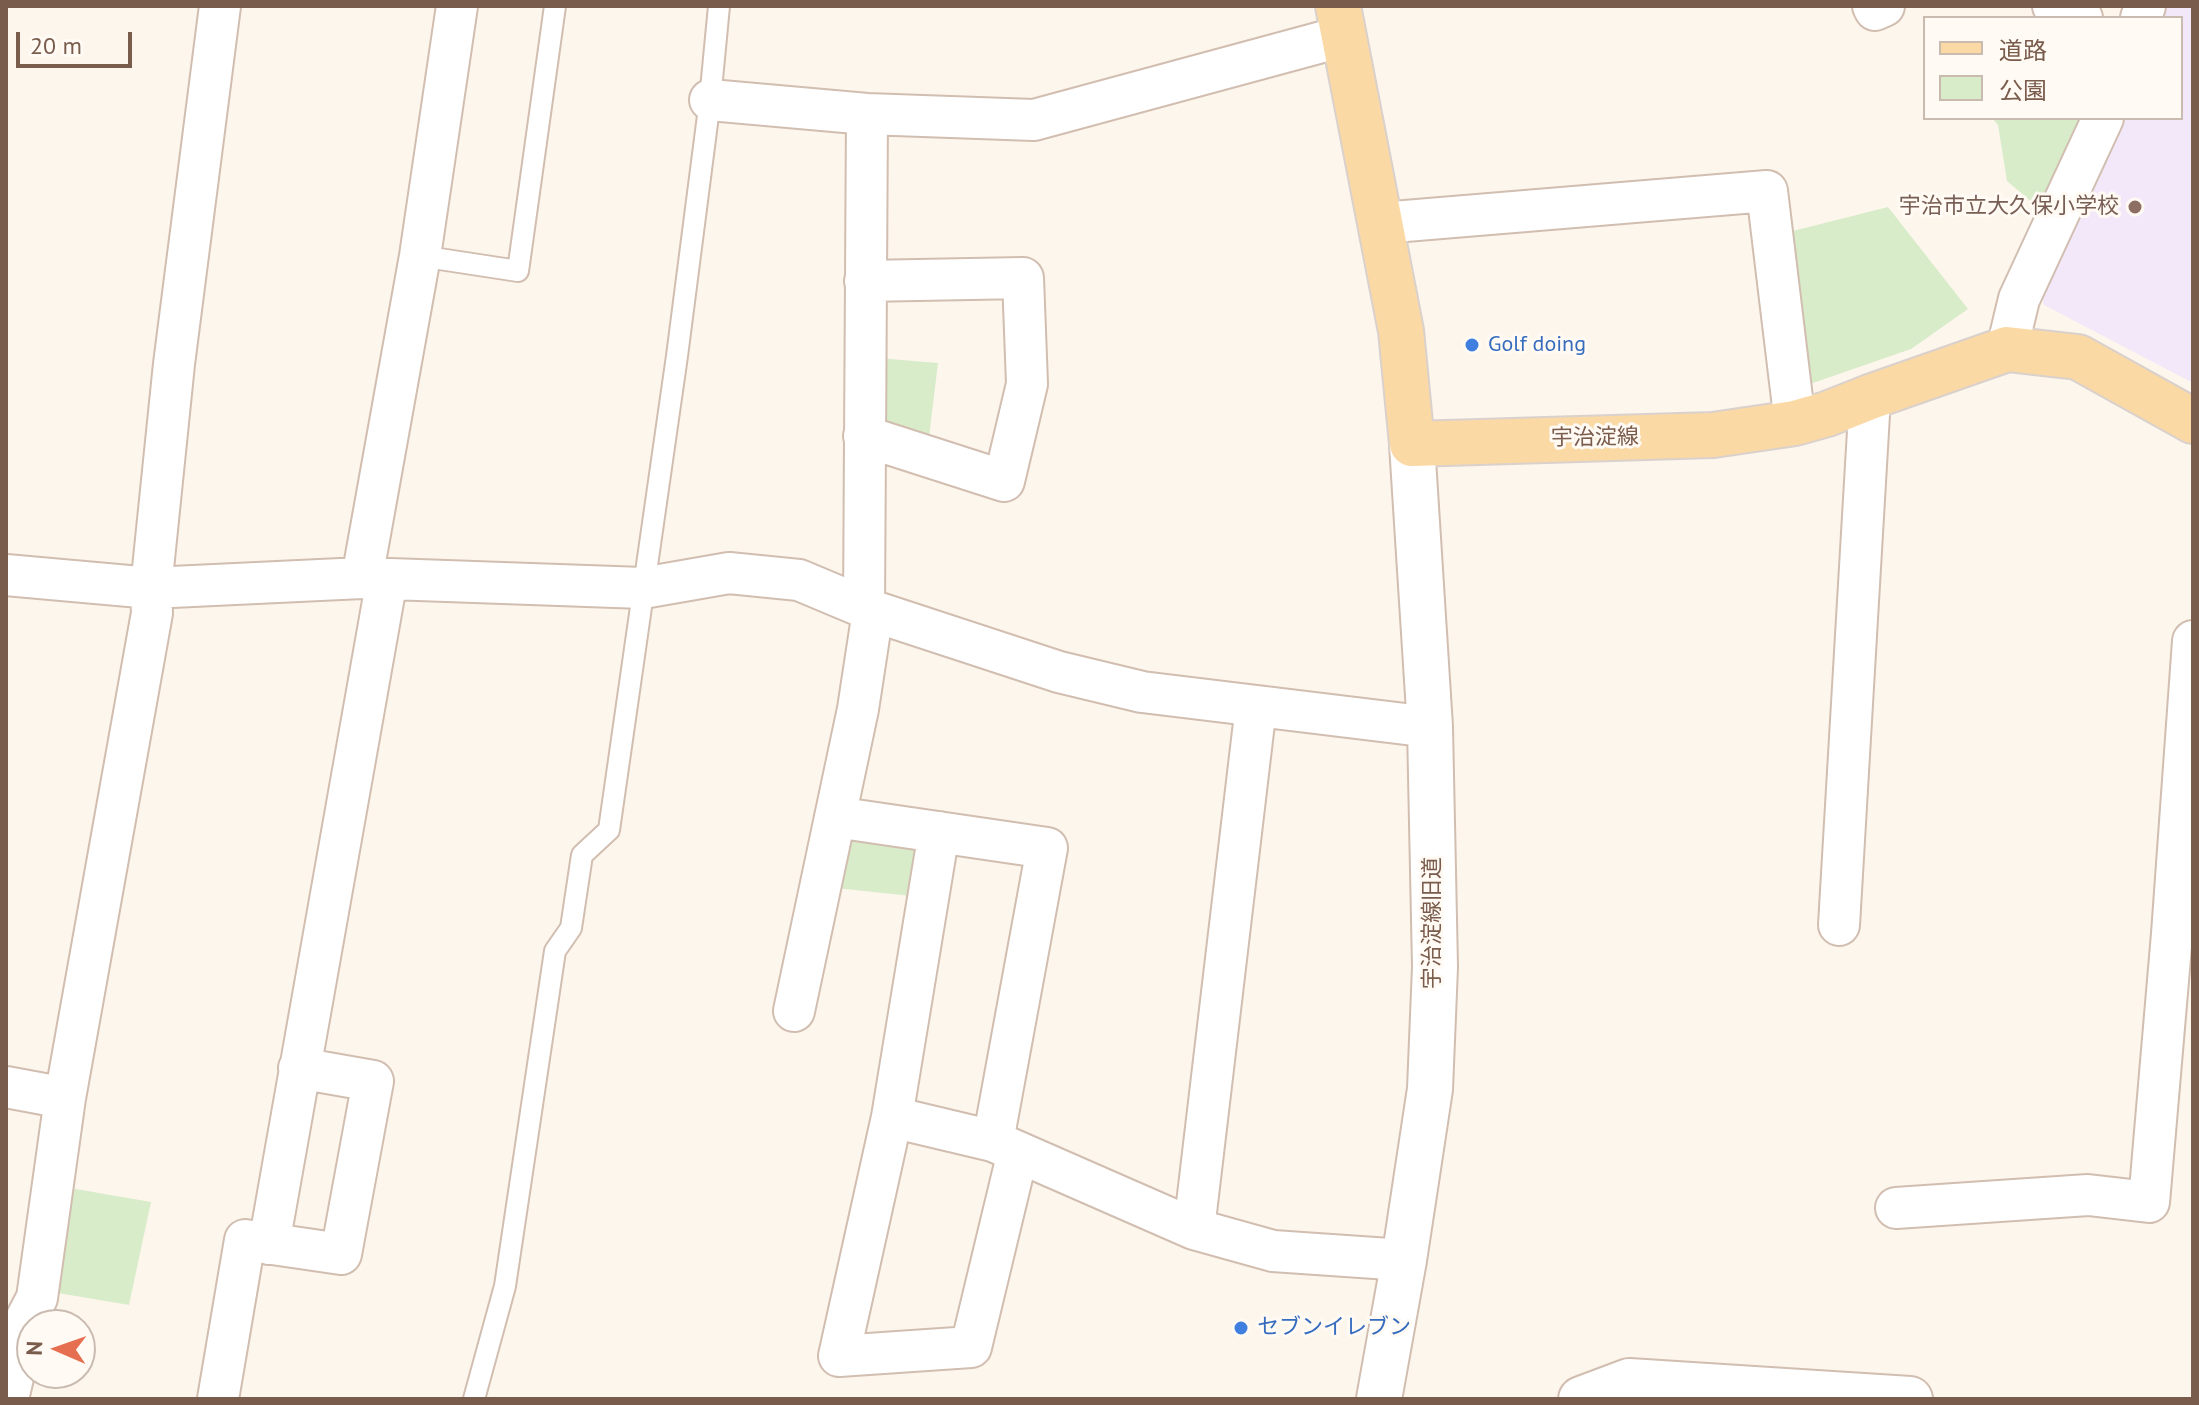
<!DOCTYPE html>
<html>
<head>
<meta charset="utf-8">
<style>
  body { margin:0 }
  #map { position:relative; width:2199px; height:1405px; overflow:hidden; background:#fdf6ec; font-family:"PT Sans","Noto Sans JP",sans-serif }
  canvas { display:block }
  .frame { position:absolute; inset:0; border:8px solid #7a5c4d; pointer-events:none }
  .legend { position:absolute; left:1923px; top:16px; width:260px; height:104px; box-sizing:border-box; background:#fffaf3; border:2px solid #cabbb1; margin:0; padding:10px 14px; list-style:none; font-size:24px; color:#7a5c4d }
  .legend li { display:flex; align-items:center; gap:16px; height:40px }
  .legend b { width:40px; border:2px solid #cabbb1 }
  .north { position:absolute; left:16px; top:1309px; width:80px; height:80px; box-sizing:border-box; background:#fffaf3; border:2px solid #cabbb1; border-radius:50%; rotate:272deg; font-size:22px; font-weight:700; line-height:32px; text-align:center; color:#7a5c4d }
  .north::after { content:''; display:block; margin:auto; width:28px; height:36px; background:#e76f51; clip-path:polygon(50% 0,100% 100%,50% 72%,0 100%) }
  .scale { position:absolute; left:16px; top:32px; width:116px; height:36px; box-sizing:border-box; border:4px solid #7a5c4d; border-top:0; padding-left:10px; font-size:24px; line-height:28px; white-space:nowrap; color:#7a5c4d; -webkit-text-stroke:6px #fffaf3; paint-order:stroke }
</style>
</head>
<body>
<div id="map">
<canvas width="2199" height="1405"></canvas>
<div class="frame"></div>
<ul class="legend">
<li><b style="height:10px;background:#fbd9a5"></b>道路</li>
<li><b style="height:22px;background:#d8ecc9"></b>公園</li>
</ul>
<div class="north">N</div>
<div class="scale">20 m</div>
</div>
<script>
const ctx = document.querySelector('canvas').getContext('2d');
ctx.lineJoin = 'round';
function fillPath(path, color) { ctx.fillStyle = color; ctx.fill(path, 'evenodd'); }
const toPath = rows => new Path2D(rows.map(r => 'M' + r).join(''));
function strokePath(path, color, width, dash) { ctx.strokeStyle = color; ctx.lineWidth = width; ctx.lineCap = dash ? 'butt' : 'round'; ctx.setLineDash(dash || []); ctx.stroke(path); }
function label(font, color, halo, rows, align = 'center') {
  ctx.font = font + ' "PT Sans","Noto Sans JP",sans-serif'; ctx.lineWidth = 6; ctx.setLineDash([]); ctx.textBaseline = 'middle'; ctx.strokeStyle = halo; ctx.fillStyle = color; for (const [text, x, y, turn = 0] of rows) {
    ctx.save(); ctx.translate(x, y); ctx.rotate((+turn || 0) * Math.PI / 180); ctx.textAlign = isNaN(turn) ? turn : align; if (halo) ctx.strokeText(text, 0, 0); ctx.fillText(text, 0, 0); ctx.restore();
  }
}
fillPath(toPath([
  [2159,6,2193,6,2193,383,2044,305,2040,292,2115,118,2181,118,2181,18,2154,18]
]), '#f3e8fa');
fillPath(toPath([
  [1992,118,2081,118,2039,208,2007,181,1998,125],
  [1888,207,1968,309,1911,349,1810,384,1785,233],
  [878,358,938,363,928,445,880,420],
  [851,826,927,839,920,897,836,888],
  [70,1188,151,1202,129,1305,52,1292]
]), '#d8ecc9');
const service = toPath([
  [420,256,518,271,555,6],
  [474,1399,505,1286,555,951,571,928,582,855,609,830,677,356,710,100,719,6]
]);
const minor = toPath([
  [1873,6,1875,10,1884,6],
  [2053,6,2082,18],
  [2141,18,2145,6],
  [710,100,867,114,1034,120,1344,36],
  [1381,223,1767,191,1795,423],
  [2007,349,2019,299,2103,118],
  [864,436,1004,481,1027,384,1023,278,865,281],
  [6,575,151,588,362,578,643,588,729,573,799,580,873,611,1059,672,1142,692,1430,727],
  [362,578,420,256,457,6],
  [864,608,867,114],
  [835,817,1047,848,993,1141],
  [939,832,892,1117,993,1141,1194,1229,1273,1251,1404,1260],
  [1839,925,1870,397],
  [794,1011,858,709,873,611],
  [6,1087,65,1098],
  [892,1117,839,1356,971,1347,1018,1152],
  [1896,1208,2088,1195,2149,1202,2172,934,2193,641],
  [1194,1229,1256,706],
  [269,1244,387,579],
  [8,1399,27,1317,37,1298,65,1098,152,613,151,588,174,364,220,6],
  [218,1399,245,1240,341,1254,373,1081,299,1068]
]);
const tertiary = toPath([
  [1379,1399,1404,1260,1430,1089,1435,967,1430,727,1412,444],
  [1581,1399,1629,1381,1910,1399]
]);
const primary = toPath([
  [1338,6,1401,331,1412,444,1713,435,1795,423,1827,414,1870,397,2007,349,2078,357,2193,421]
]);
strokePath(service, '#d1beb0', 24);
strokePath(minor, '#d1beb0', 44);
strokePath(tertiary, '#d1beb0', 48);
strokePath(primary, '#dad1cd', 48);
strokePath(service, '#fff', 20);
strokePath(minor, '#fff', 40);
strokePath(tertiary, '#fff', 44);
strokePath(primary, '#fbd9a5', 44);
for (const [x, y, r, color] of [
  [2135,207,8,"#8d6e63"],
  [1472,345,8,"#3f7fe0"],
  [1241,1328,8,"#3f7fe0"]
]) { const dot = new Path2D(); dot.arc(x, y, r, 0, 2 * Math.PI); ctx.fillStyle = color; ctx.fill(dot); strokePath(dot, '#fffaf3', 3); }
label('22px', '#785e54', '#fffaf3', [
  ["宇治市立大久保小学校",2119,207]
], 'right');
label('22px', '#366cbe', '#fffaf3', [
  ["Golf doing",1488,345],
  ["セブンイレブン",1257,1328]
], 'left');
label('22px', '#7a5c4d', '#fffaf3', [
  ["宇治淀線",1595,438,-1],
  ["宇治淀線旧道",1433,923,-90]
]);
</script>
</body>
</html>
